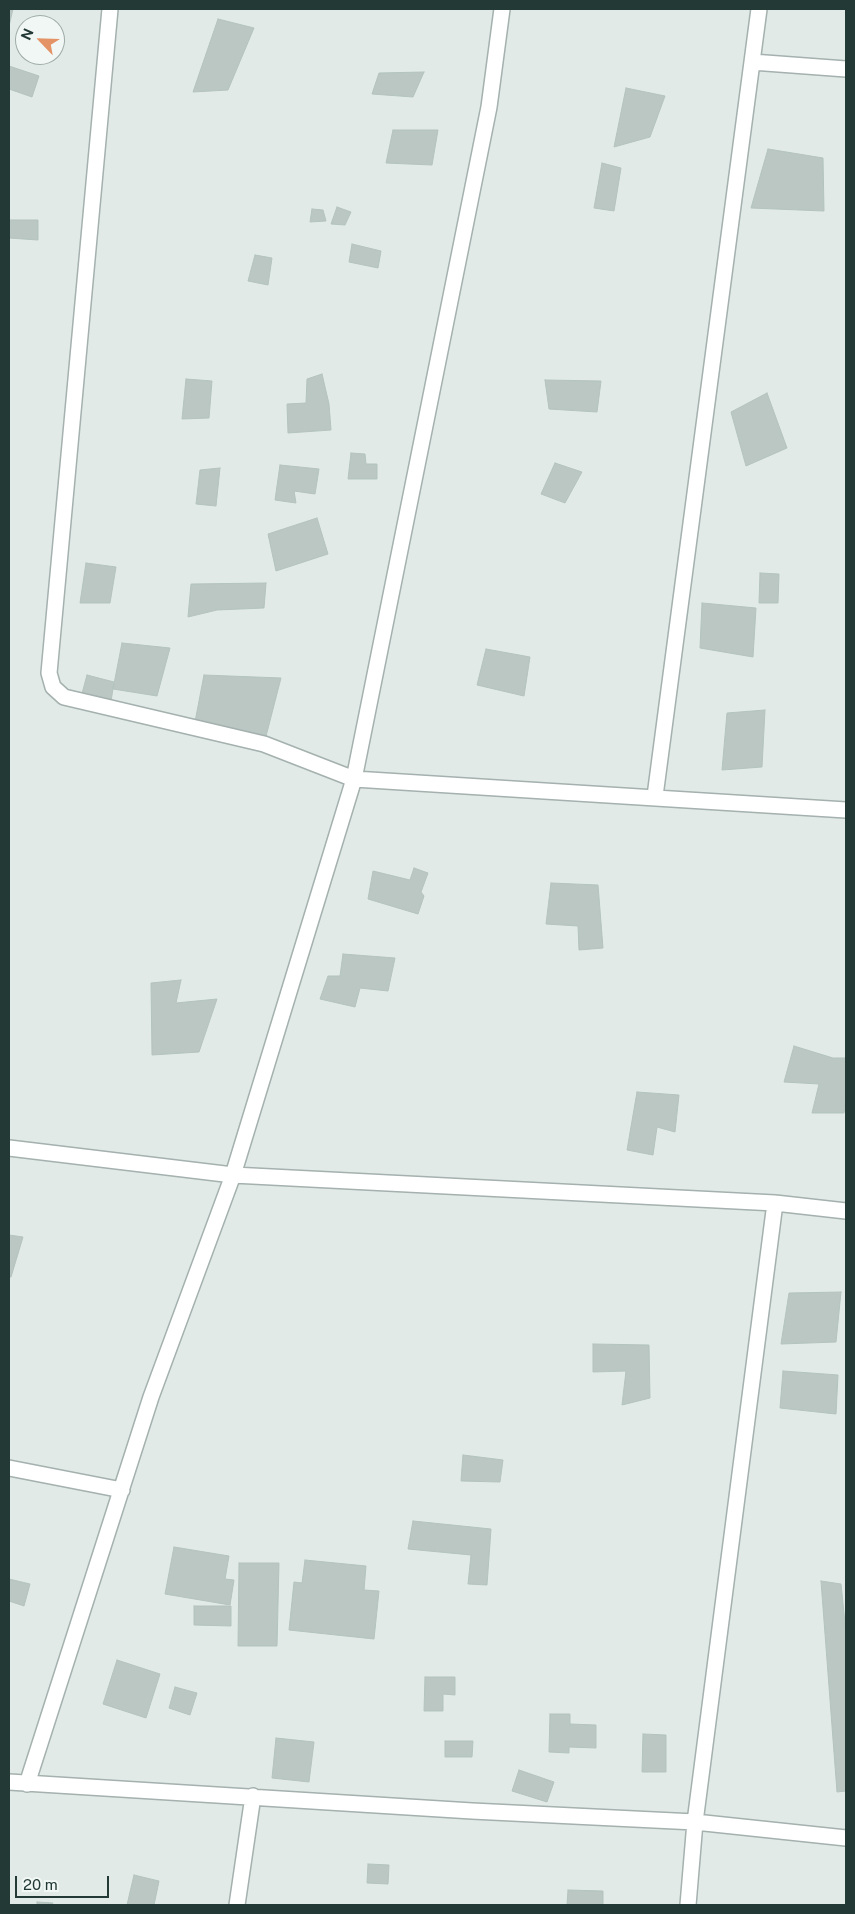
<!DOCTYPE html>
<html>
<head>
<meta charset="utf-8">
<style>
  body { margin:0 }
  #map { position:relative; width:855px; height:1914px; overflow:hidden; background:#e1eae7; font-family:"Public Sans",sans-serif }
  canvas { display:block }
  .frame { position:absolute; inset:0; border:10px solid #233935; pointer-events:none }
  .north { position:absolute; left:15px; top:15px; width:50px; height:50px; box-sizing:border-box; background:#f1f7f5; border:1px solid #9faba8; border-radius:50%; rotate:294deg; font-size:14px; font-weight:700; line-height:20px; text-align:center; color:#233935 }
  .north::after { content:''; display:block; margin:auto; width:18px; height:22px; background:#e39366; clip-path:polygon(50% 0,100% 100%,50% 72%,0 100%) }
  .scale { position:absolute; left:15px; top:1876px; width:94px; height:22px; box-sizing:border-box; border:2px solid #233935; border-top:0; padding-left:6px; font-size:15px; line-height:18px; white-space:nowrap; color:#233935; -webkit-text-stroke:4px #f1f7f5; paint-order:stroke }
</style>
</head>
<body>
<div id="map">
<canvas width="855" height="1914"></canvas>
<div class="frame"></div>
<div class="north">N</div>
<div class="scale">20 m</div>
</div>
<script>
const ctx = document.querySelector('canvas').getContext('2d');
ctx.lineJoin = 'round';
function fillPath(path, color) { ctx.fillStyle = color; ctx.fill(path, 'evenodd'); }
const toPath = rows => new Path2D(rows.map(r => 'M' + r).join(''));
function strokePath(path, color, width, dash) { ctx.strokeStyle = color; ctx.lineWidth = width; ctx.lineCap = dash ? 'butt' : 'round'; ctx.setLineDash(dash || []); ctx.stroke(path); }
const building = toPath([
  [9,9,13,9,9,26,9,9],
  [218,19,254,28,228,90,193,92,218,19],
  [9,66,39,76,32,97,9,89,9,66],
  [424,72,413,97,372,94,379,73,424,72],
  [626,88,665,96,650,137,614,147,626,88],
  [393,130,438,130,432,165,386,163,393,130],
  [768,149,823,158,824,211,751,208,768,149],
  [602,163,621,168,614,211,594,208,602,163],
  [337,207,351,212,345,225,331,224,337,207],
  [312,209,323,210,326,221,310,222,312,209],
  [9,220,38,220,38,240,9,238,9,220],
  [352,244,381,251,378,268,349,262,352,244],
  [255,255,272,258,268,285,248,281,255,255],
  [322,374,329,404,331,430,288,433,287,404,306,403,307,379,322,374],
  [186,379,212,381,209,418,182,419,186,379],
  [545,380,601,381,597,412,549,409,545,380],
  [767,393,787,448,746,466,731,412,767,393],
  [351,453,365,454,366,464,377,464,377,479,348,479,351,453],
  [555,463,582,472,565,503,541,494,555,463],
  [280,465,319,469,315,494,294,491,296,503,275,500,280,465],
  [220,468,216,506,196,504,200,470,220,468],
  [317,518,328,554,276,571,268,534,317,518],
  [86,563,116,567,110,603,80,603,86,563],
  [760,573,779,574,778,603,759,603,760,573],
  [266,583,264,608,217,610,188,617,191,584,266,583],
  [702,603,756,608,753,657,700,648,702,603],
  [122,643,170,648,157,696,113,689,122,643],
  [486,649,530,657,524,696,477,685,486,649],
  [87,675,114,682,110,708,80,701,87,675],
  [204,675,281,678,264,744,194,727,204,675],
  [765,710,762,767,722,770,727,713,765,710],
  [414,868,428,873,421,892,424,896,418,914,368,899,373,871,410,880,414,868],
  [551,883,598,885,603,948,579,950,578,926,546,924,551,883],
  [343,954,395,958,388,991,360,988,355,1007,320,999,328,976,340,976,343,954],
  [181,980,176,1003,217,999,199,1052,152,1055,151,983,181,980],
  [794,1046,833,1058,846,1058,846,1100,844,1113,812,1113,819,1084,784,1082,794,1046],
  [637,1092,679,1095,675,1132,657,1127,653,1155,627,1150,637,1092],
  [9,1235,23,1237,11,1277,9,1277,9,1235],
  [841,1292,836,1342,781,1344,789,1293,841,1292],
  [593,1344,649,1345,650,1398,622,1405,626,1371,593,1372,593,1344],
  [783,1371,838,1375,836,1414,780,1408,783,1371],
  [463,1455,503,1460,500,1482,461,1481,463,1455],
  [413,1521,491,1529,487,1585,468,1584,471,1555,408,1549,413,1521],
  [174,1547,229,1556,225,1579,234,1580,230,1605,165,1594,174,1547],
  [305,1560,366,1566,364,1590,379,1591,374,1639,289,1630,294,1582,302,1583,305,1560],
  [239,1563,279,1563,277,1646,238,1646,239,1563],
  [9,1579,30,1584,24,1606,9,1601,9,1579],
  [821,1581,841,1584,846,1633,846,1791,837,1792,821,1581],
  [194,1606,231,1606,231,1626,194,1625,194,1606],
  [117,1660,160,1674,146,1718,103,1704,117,1660],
  [425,1677,455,1677,455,1695,443,1694,443,1711,424,1711,425,1677],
  [175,1687,197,1693,190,1715,169,1708,175,1687],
  [550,1714,570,1714,570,1724,596,1725,596,1748,569,1747,569,1753,549,1752,550,1714],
  [643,1734,666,1735,666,1772,642,1772,643,1734],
  [276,1738,314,1742,309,1782,272,1778,276,1738],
  [445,1741,473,1741,472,1757,445,1757,445,1741],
  [519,1770,554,1782,547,1802,512,1791,519,1770],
  [368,1864,389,1865,388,1884,367,1883,368,1864],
  [134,1875,159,1881,154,1905,127,1905,134,1875],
  [568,1890,603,1891,603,1905,567,1905,568,1890],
  [37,1902,53,1903,52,1905,37,1905,37,1902]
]);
fillPath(building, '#bac7c3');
strokePath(building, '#b4c3be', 1);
const minor = toPath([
  [110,9,49,673,53,687,64,697,264,744,354,779,846,810],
  [752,62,846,69],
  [655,796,759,9],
  [9,1148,233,1175,775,1203,846,1211],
  [9,1468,122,1490],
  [9,1782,472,1811,695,1822,846,1838],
  [27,1784,151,1397,233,1175,354,779,489,107,502,9],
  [237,1905,253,1796],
  [688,1905,695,1822,775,1203]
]);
strokePath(minor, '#a4b1ae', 18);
strokePath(minor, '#fff', 15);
</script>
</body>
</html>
